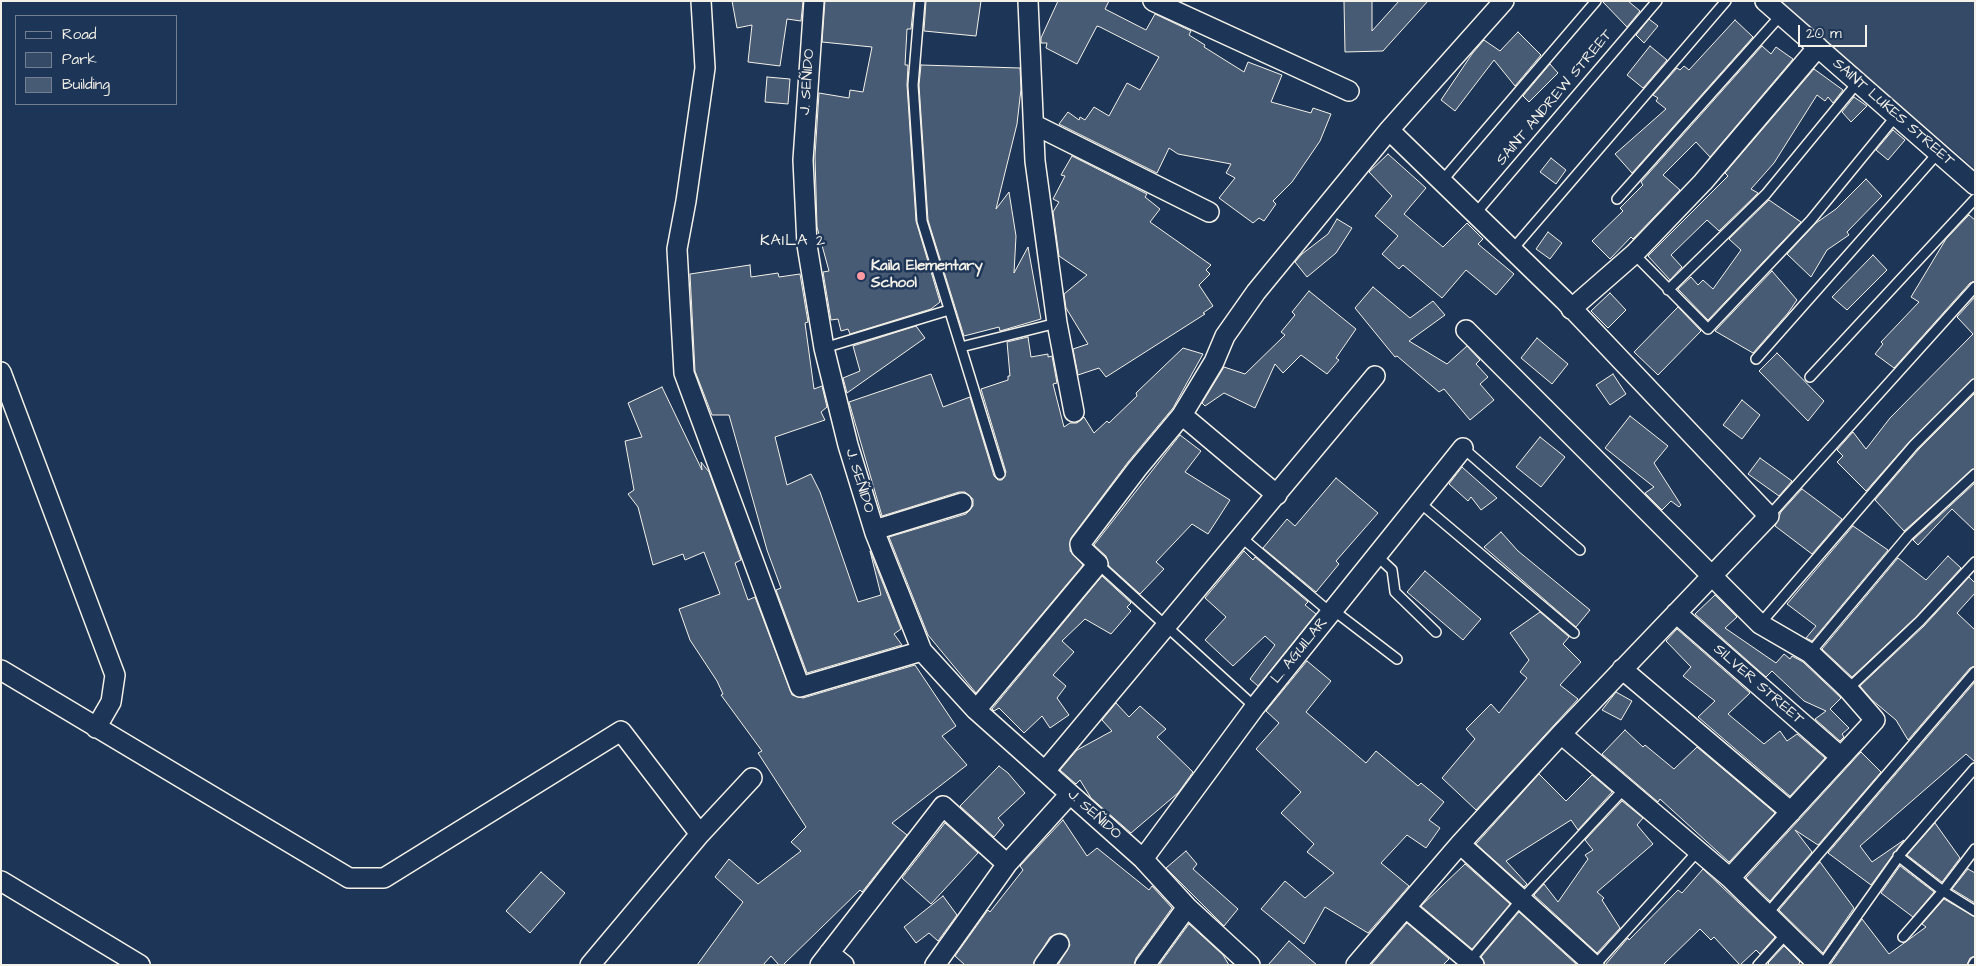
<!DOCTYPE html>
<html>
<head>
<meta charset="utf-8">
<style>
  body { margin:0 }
  #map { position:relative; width:1976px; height:966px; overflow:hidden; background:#1d3557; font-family:"Architects Daughter",sans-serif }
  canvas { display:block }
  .frame { position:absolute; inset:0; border:2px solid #f4f1e8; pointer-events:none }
  .legend { position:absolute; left:15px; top:15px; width:162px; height:90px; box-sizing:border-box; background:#1d3557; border:1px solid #738091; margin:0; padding:6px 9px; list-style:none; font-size:15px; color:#f4f1e8 }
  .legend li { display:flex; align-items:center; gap:10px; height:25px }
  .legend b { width:25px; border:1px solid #738091 }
  .scale { position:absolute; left:1798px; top:25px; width:69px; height:22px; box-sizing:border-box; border:2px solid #f4f1e8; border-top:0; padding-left:6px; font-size:15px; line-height:18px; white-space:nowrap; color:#f4f1e8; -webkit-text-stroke:4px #1d3557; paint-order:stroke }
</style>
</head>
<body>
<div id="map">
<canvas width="1976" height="966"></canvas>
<div class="frame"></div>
<ul class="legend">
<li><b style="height:6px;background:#1d3557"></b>Road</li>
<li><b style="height:14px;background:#354a67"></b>Park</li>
<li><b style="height:14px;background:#485b74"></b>Building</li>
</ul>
<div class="scale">20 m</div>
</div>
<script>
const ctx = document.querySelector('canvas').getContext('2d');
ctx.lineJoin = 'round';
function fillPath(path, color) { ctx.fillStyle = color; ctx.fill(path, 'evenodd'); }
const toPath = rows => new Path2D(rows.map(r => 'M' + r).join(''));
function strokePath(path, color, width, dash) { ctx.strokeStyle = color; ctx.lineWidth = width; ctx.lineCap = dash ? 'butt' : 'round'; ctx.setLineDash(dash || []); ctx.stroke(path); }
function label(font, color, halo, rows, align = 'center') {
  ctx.font = font + ' "Architects Daughter",sans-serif'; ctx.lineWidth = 5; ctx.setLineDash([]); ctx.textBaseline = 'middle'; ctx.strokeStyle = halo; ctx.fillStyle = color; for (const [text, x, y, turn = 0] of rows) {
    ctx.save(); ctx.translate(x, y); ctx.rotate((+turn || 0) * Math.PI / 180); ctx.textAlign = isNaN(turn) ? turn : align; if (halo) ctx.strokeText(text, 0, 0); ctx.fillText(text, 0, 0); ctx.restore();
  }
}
fillPath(toPath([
  [1779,1,1975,1,1975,169]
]), '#354a67');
const building = toPath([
  [732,1,803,1,801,21,787,19,780,66,748,62,752,25,737,28,732,1],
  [825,1,914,1,911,29,907,29,905,65,908,65,907,85,916,221,940,302,931,309,850,334,848,329,841,331,838,319,831,320,823,272,829,271,817,227,815,156,819,93,849,98,850,90,863,92,872,47,822,42,825,1],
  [926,1,981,1,976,36,924,31,926,1],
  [1058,1,1109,1,1105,9,1146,30,1155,14,1191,31,1189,35,1205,45,1204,47,1244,72,1248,62,1282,75,1271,102,1311,113,1313,108,1331,114,1320,141,1292,182,1273,201,1276,204,1264,221,1259,218,1253,223,1219,198,1235,178,1226,173,1231,164,1178,154,1169,148,1157,173,1059,124,1068,112,1079,120,1080,117,1085,120,1094,107,1109,116,1127,83,1140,90,1159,57,1100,27,1097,26,1077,64,1046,48,1047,43,1041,43,1041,38,1058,1],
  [1344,1,1372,1,1372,31,1399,1,1428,1,1383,51,1345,52,1344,1],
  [1602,1,1628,1,1640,11,1627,27,1602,1],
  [1649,19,1658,26,1644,43,1636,35,1649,19],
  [1735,20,1753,37,1632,173,1615,154,1666,109,1656,101,1658,98,1653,95,1677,68,1680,70,1684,66,1689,70,1735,20],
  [1518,32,1541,55,1515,86,1494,60,1455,111,1441,100,1472,54,1484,40,1500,51,1518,32],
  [1650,46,1667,60,1643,88,1627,75,1650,46],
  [1762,46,1771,54,1776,47,1793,59,1710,157,1696,142,1663,175,1680,190,1633,239,1631,237,1610,259,1592,241,1623,211,1620,208,1643,185,1641,182,1762,46],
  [1550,64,1558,73,1529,102,1523,96,1550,64],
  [921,65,1020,68,1021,89,1017,124,996,209,1009,192,1016,236,1014,273,1028,247,1041,319,1000,331,999,327,964,336,928,220,919,85,921,65],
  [1814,69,1843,90,1833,103,1828,97,1825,101,1817,95,1774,163,1751,189,1758,193,1719,231,1707,220,1671,255,1682,267,1670,280,1648,256,1728,176,1725,173,1814,69],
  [767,77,790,79,788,104,765,102,767,77],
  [1854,97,1867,106,1851,122,1842,112,1854,97],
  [1893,130,1905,140,1888,160,1876,150,1893,130],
  [1388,154,1426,188,1404,214,1443,247,1467,223,1483,239,1478,244,1514,274,1496,295,1466,270,1442,298,1403,265,1399,269,1382,254,1398,236,1375,216,1392,196,1369,172,1388,154],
  [1072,156,1147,194,1145,197,1160,209,1150,222,1211,265,1206,270,1210,274,1199,285,1213,306,1203,313,1205,314,1106,377,1099,368,1078,375,1073,349,1088,344,1066,308,1064,294,1087,275,1059,256,1053,212,1059,202,1053,199,1065,176,1061,175,1072,156],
  [1551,158,1566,170,1556,184,1540,172,1551,158],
  [1866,179,1882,196,1847,232,1849,235,1827,250,1811,277,1787,254,1816,223,1836,209,1866,179],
  [1769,200,1801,222,1708,320,1678,289,1691,277,1698,285,1703,280,1713,289,1741,250,1729,239,1769,200],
  [1969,215,1975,220,1975,281,1970,283,1894,368,1875,354,1883,344,1881,342,1919,302,1911,297,1946,239,1969,215],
  [1337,219,1352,228,1336,253,1307,277,1295,262,1302,254,1328,234,1337,219],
  [1548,232,1562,243,1550,259,1536,249,1548,232],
  [1873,255,1887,270,1847,310,1832,297,1873,255],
  [750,265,751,277,778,273,779,277,800,274,808,322,805,323,814,389,822,386,827,407,821,412,825,420,775,437,787,485,811,474,820,492,858,602,881,595,870,551,901,629,894,634,902,645,807,673,776,590,781,588,767,550,729,415,712,415,695,371,690,274,750,265],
  [1772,271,1797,300,1788,313,1753,353,1715,331,1772,271],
  [1373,287,1410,318,1433,301,1445,315,1409,341,1447,364,1467,346,1480,360,1476,364,1488,377,1480,384,1494,400,1470,420,1444,389,1439,392,1397,356,1395,357,1355,308,1373,287],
  [1309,291,1356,329,1336,358,1339,360,1327,374,1301,355,1283,373,1275,364,1255,408,1224,393,1205,406,1202,403,1224,367,1245,374,1285,335,1281,332,1295,315,1292,312,1309,291],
  [1610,293,1626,310,1608,328,1591,311,1610,293],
  [1975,297,1975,378,1910,441,1866,491,1837,462,1843,456,1837,450,1853,432,1866,449,1890,418,1973,334,1957,317,1975,297],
  [1678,307,1701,331,1658,375,1634,352,1678,307],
  [916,326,925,338,847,393,843,378,860,371,853,346,916,326],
  [1028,337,1031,357,1048,354,1048,357,1052,356,1057,383,1053,384,1064,427,1070,423,1077,423,1084,417,1094,433,1107,421,1109,423,1137,396,1136,393,1183,348,1203,354,1173,408,1128,462,1071,538,1070,551,1083,565,976,693,928,635,889,537,966,514,973,506,973,499,965,492,959,492,882,516,849,402,931,374,943,407,970,397,994,476,998,480,1002,480,1006,472,981,389,1008,380,1008,376,1010,376,1007,342,1028,337],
  [1537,338,1568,364,1552,384,1521,358,1537,338],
  [1777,353,1824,401,1808,421,1759,371,1777,353],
  [1613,374,1626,394,1610,405,1596,385,1613,374],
  [662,387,702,470,701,462,709,472,741,560,735,563,748,600,755,597,792,695,803,698,915,665,956,726,942,736,967,765,892,823,907,835,862,892,860,890,783,965,779,965,771,956,763,965,697,965,743,902,715,877,729,859,758,884,801,851,791,842,806,827,758,753,762,751,721,695,723,694,717,681,690,640,679,609,720,594,704,552,685,560,683,554,653,565,638,507,628,494,634,490,625,441,642,437,628,403,662,387],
  [1975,393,1975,468,1904,531,1875,500,1919,449,1975,393],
  [1742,400,1760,415,1742,439,1723,425,1742,400],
  [1630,416,1668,446,1654,463,1681,505,1679,507,1671,501,1662,510,1645,493,1654,487,1605,448,1630,416],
  [1180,435,1201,451,1185,472,1230,500,1208,534,1192,524,1156,562,1164,569,1140,594,1109,566,1106,556,1094,545,1180,435],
  [1540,437,1565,457,1541,487,1516,467,1540,437],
  [1760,458,1792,481,1779,496,1748,474,1760,458],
  [1462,467,1497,498,1481,510,1471,497,1468,501,1449,484,1462,467],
  [1336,478,1378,513,1336,561,1339,564,1316,592,1263,548,1287,519,1295,526,1336,478],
  [1975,483,1975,531,1952,509,1918,545,1913,540,1975,483],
  [1802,489,1842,519,1812,554,1775,526,1781,512,1802,489],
  [1853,526,1888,550,1812,641,1806,638,1816,626,1787,604,1853,526],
  [1501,532,1518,551,1590,610,1576,627,1484,547,1501,532],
  [1244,551,1253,560,1255,557,1308,602,1305,605,1316,614,1258,686,1250,679,1275,645,1265,636,1233,666,1205,640,1226,617,1205,598,1244,551],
  [1948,556,1961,568,1916,617,1852,677,1822,649,1898,558,1926,580,1948,556],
  [1425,571,1481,619,1463,640,1407,592,1425,571],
  [1102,576,1131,603,1127,607,1131,611,1111,634,1085,619,1062,641,1074,652,1053,675,1066,686,1057,698,1069,715,1050,728,1042,716,1024,733,999,708,994,711,992,709,1102,576],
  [1969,577,1975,583,1975,593,1957,613,1975,630,1975,666,1970,668,1908,740,1896,720,1872,700,1860,686,1924,626,1969,577],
  [1715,595,1737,617,1725,628,1776,663,1784,654,1790,659,1792,656,1803,662,1841,698,1830,709,1849,728,1842,734,1844,737,1840,741,1815,719,1826,711,1804,701,1772,671,1766,677,1695,614,1715,595],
  [1540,612,1569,637,1563,644,1581,662,1560,685,1578,699,1476,810,1442,778,1475,739,1466,729,1491,704,1499,713,1527,678,1520,672,1529,660,1510,633,1540,612],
  [1677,629,1750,693,1728,714,1764,744,1780,731,1787,741,1797,734,1825,758,1790,796,1698,717,1715,701,1683,676,1691,667,1666,641,1677,629],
  [1307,661,1331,681,1306,712,1366,763,1376,751,1418,786,1421,783,1444,802,1429,820,1440,828,1426,848,1407,835,1381,863,1409,886,1368,933,1325,907,1304,944,1261,909,1285,881,1305,898,1334,873,1307,852,1314,844,1281,813,1301,792,1256,749,1279,723,1266,711,1307,661],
  [1975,682,1975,762,1966,754,1860,846,1872,862,1904,840,1871,885,1828,853,1975,682],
  [1616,692,1632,701,1621,720,1602,710,1616,692],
  [1116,703,1129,717,1140,706,1166,729,1157,737,1193,772,1178,793,1131,833,1091,798,1080,780,1076,784,1060,770,1077,750,1112,731,1102,720,1116,703],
  [1625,730,1643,747,1645,745,1674,769,1697,747,1775,813,1729,862,1660,799,1658,802,1602,754,1625,730],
  [1861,752,1881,772,1818,845,1795,830,1812,852,1770,901,1746,878,1861,752],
  [999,766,1008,773,1025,793,998,818,1004,825,994,837,960,806,999,766],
  [1539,774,1566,801,1592,775,1612,792,1578,830,1571,820,1506,861,1527,884,1524,887,1476,844,1539,774],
  [1622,801,1643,818,1637,825,1653,844,1597,892,1604,898,1602,900,1620,928,1597,953,1534,895,1544,884,1558,902,1588,859,1585,855,1593,850,1585,840,1622,801],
  [1063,820,1087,856,1097,848,1149,890,1152,886,1172,908,1136,958,1134,965,1058,965,1070,945,1066,935,1060,933,1050,937,1033,965,965,965,955,956,988,910,990,912,1023,870,1020,866,1063,820],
  [945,823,978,853,931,904,902,878,945,823],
  [1935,823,1960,858,1942,882,1907,855,1935,823],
  [1186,851,1197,864,1193,869,1238,909,1224,926,1166,868,1186,851],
  [1820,862,1854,908,1823,953,1779,910,1820,862],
  [1465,864,1510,904,1472,949,1421,906,1465,864],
  [1900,866,1934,892,1913,917,1881,893,1900,866],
  [1703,869,1775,937,1760,954,1756,950,1740,965,1714,937,1711,940,1700,929,1663,965,1605,965,1628,938,1629,940,1678,890,1682,893,1703,869],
  [1968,869,1975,873,1975,903,1952,889,1968,869],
  [541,872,565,893,530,933,506,911,541,872],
  [943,896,957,915,938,941,929,933,916,943,904,927,943,896],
  [1944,899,1975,917,1975,956,1970,958,1967,965,1830,965,1862,919,1889,954,1926,927,1922,924,1944,899],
  [1519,912,1577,965,1485,965,1481,957,1519,912],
  [1407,923,1449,959,1443,965,1371,965,1407,923],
  [1189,924,1223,955,1229,965,1159,965,1189,924],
  [1289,941,1317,965,1268,965,1289,941],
  [1784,946,1800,962,1798,965,1770,965,1768,963,1784,946]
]);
fillPath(building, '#485b74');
strokePath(building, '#f4f1e8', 1);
const service = toPath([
  [920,1,913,85,922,221,1000,474],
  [1442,181,1596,1],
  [1617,199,1781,15],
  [1475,214,1657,1],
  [1512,250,1726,1],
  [1634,254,1708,329,1811,220,1896,116],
  [1668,290,1766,194,1858,82],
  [961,347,1057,323],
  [824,348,949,310],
  [1756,359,1938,153],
  [1810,377,1975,199],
  [1463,448,1580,550],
  [1419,502,1574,633],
  [1769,516,1975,287],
  [1242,538,1331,613],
  [1376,555,1392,570,1395,592,1436,632],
  [1098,564,1255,707],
  [1333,610,1397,659],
  [1760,624,1914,445,1975,384],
  [1810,653,1908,536,1975,474],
  [1848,689,1920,621,1975,562],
  [1898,856,1943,891,1975,911],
  [1767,914,1975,672],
  [1903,937,1943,891,1975,849],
  [1468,963,1521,900,1625,788],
  [1595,965,1698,851],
  [1758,965,1787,933],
  [1822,965,1902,852,1975,768],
  [1973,965,1975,962]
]);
const minor = toPath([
  [701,1,705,68,686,201,677,249,684,373,800,687,922,651],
  [814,1,803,160,807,245,824,348,848,445,875,533,922,651,976,710,1143,859,1187,907,1250,965],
  [1028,1,1035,161,1057,323,1074,412],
  [1153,1,1349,91],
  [1765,1,1975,185],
  [1035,125,1209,212],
  [1571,309,1634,254,1703,182,1818,47],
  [1466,330,1760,624,1810,653,1848,689,1875,720,1730,878],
  [1,372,115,675,111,702,96,728],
  [1182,415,1277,495],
  [875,533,881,528,962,503],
  [1676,613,1841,757],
  [1622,669,1791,812],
  [1,670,349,878,384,878,621,731,700,834],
  [976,710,1098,564,1081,548,1080,544,1137,469,1182,415,1214,362,1225,336,1256,292,1389,130,1504,1],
  [1561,734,1730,878,1819,965],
  [1045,771,1375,376],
  [1460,844,1594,965],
  [1143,859,1255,707,1463,448],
  [1,881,140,965],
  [1406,908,1474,965],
  [829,953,844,965],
  [590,965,700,834,752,778],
  [820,965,943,806,1007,864],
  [935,965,1007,864,1070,794],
  [1044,965,1059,944],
  [1145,965,1187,907],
  [1356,965,1460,844,1561,734,1769,516,1564,300,1389,130]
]);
strokePath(service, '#f4f1e8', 12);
strokePath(minor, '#f4f1e8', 22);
strokePath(service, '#1d3557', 9);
strokePath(minor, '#1d3557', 19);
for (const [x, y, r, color] of [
  [861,276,5,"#ff9aa2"]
]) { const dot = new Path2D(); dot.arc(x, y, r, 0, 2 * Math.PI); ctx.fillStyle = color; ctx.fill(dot); strokePath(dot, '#1d3557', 2); }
label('15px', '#f4f1e8', '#1d3557', [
  ["J. SEÑIDO",808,82,-86],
  ["SAINT ANDREW STREET",1555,98,-50],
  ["SAINT LUKES STREET",1893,113,41],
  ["J. SEÑIDO",859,481,73],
  ["L. AGUILAR",1300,651,-51],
  ["SILVER STREET",1758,685,41],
  ["J. SEÑIDO",1094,815,42]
]);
label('bold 15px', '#f4f1e8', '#1d3557', [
  ["Kaila Elementary",871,267],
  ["School",871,284]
], 'left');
ctx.letterSpacing = '1px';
label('16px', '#f4f1e8', '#1d3557', [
  ["KAILA 2",793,242]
]);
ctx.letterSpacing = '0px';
</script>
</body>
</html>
